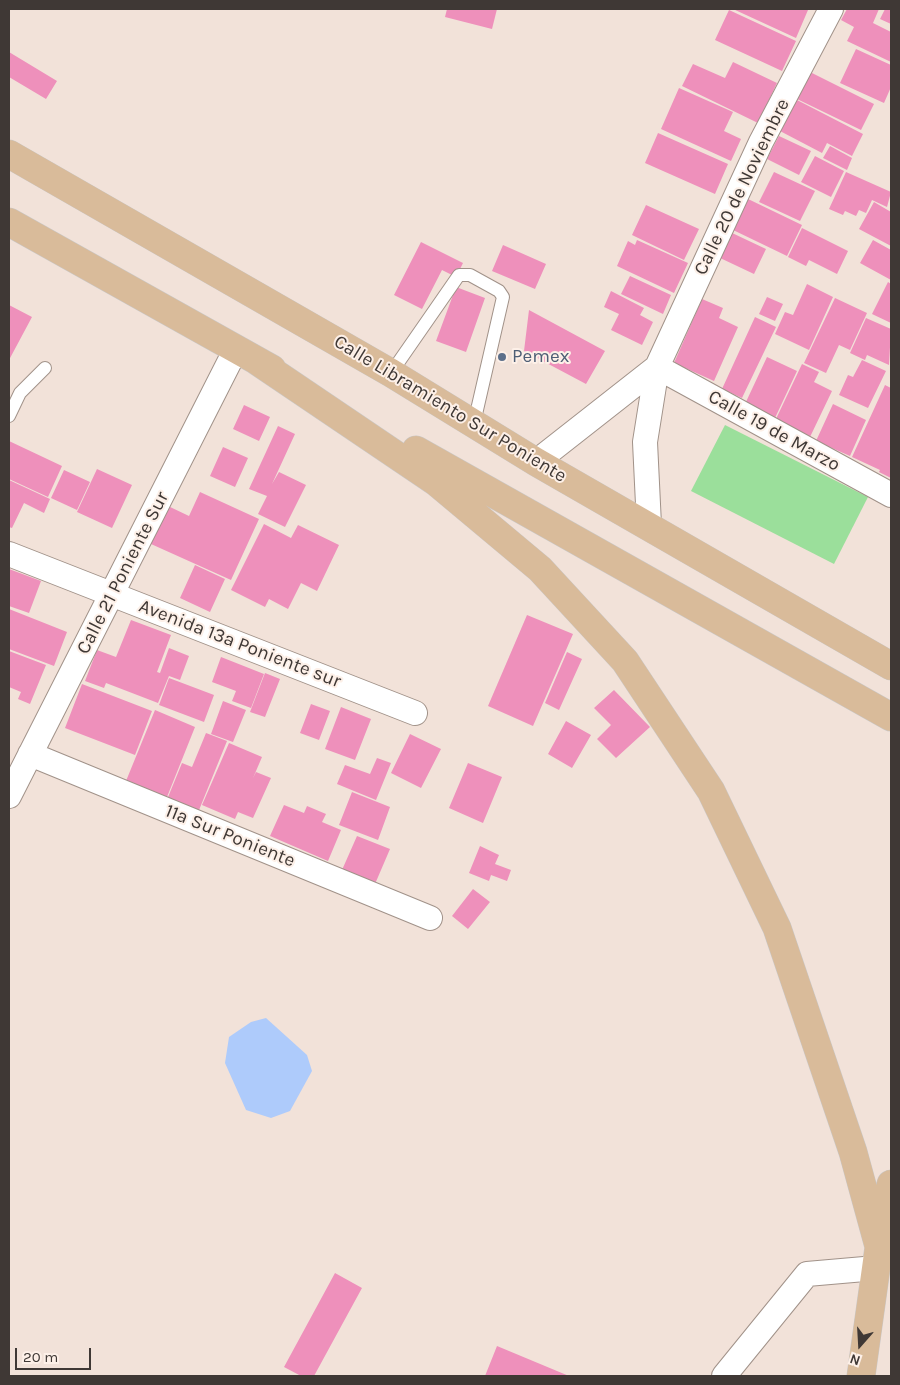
<!DOCTYPE html>
<html>
<head>
<meta charset="utf-8">
<style>
  body { margin:0 }
  #map { position:relative; width:900px; height:1385px; overflow:hidden; background:#f2e2d9; font-family:Karla,sans-serif }
  canvas { display:block }
  .frame { position:absolute; inset:0; border:10px solid #3f3835; pointer-events:none }
  .north { position:absolute; left:835px; top:1320px; width:50px; height:50px; -webkit-text-stroke:4px #fdf0e8; paint-order:stroke; rotate:199deg; font-size:14px; font-weight:700; line-height:20px; text-align:center; color:#3f3835 }
  .north::after { content:''; display:block; margin:auto; width:18px; height:22px; background:#3f3835; clip-path:polygon(50% 0,100% 100%,50% 72%,0 100%) }
  .scale { position:absolute; left:15px; top:1348px; width:76px; height:22px; box-sizing:border-box; border:2px solid #3f3835; border-top:0; padding-left:6px; font-size:15px; line-height:18px; white-space:nowrap; color:#3f3835; -webkit-text-stroke:4px #fdf0e8; paint-order:stroke }
</style>
</head>
<body>
<div id="map">
<canvas width="900" height="1385"></canvas>
<div class="frame"></div>
<div class="north">N</div>
<div class="scale">20 m</div>
</div>
<script>
const ctx = document.querySelector('canvas').getContext('2d');
ctx.lineJoin = 'round';
function fillPath(path, color) { ctx.fillStyle = color; ctx.fill(path, 'evenodd'); }
const toPath = rows => new Path2D(rows.map(r => 'M' + r).join(''));
function strokePath(path, color, width, dash) { ctx.strokeStyle = color; ctx.lineWidth = width; ctx.lineCap = dash ? 'butt' : 'round'; ctx.setLineDash(dash || []); ctx.stroke(path); }
function label(font, color, halo, rows, align = 'center') {
  ctx.font = font + ' Karla,sans-serif'; ctx.lineWidth = 4; ctx.setLineDash([]); ctx.textBaseline = 'middle'; ctx.strokeStyle = halo; ctx.fillStyle = color; for (const [text, x, y, turn = 0] of rows) {
    ctx.save(); ctx.translate(x, y); ctx.rotate((+turn || 0) * Math.PI / 180); ctx.textAlign = isNaN(turn) ? turn : align; if (halo) ctx.strokeText(text, 0, 0); ctx.fillText(text, 0, 0); ctx.restore();
  }
}
fillPath(toPath([
  [725,425,868,497,834,564,691,491]
]), '#9bdf9b');
fillPath(toPath([
  [266,1018,307,1055,312,1071,290,1111,271,1118,246,1110,225,1063,229,1037,251,1022]
]), '#aecbfb');
fillPath(toPath([
  [447,9,497,9,492,29,445,17],
  [733,9,804,9,808,10,796,38],
  [847,9,879,9,873,23,891,32,891,62,847,41,854,27,841,20],
  [885,9,891,9,891,24,880,19],
  [729,10,796,41,782,71,715,40],
  [856,49,891,65,891,87,884,103,840,83],
  [9,52,57,81,46,99,9,77],
  [733,62,777,83,758,123,682,86,693,64,725,78],
  [810,72,874,104,861,130,797,99],
  [679,88,733,112,724,131,741,139,731,161,661,129],
  [797,100,863,134,852,156,827,143,822,153,780,131],
  [658,133,728,164,715,194,645,163],
  [779,136,811,151,799,175,767,159],
  [830,146,852,158,847,170,823,158],
  [815,156,844,171,831,197,801,182],
  [774,172,815,191,800,221,759,202],
  [846,172,891,192,887,207,872,200,866,213,859,210,856,216,845,211,843,215,829,209],
  [746,198,802,225,787,256,731,229],
  [874,202,891,212,891,246,859,229],
  [646,205,699,229,684,260,632,235],
  [802,228,848,251,837,274,809,260,806,266,788,257],
  [730,232,766,249,754,274,718,257],
  [637,240,688,263,674,293,617,266,628,241,635,245],
  [873,240,891,250,891,280,860,263],
  [421,242,463,263,456,277,442,270,422,309,394,295],
  [503,245,546,264,535,289,492,271],
  [630,276,671,295,663,314,621,294],
  [888,282,891,284,891,323,872,314],
  [807,284,833,297,809,350,775,334,785,312,793,315],
  [456,287,485,298,466,352,436,341],
  [611,291,644,308,640,315,653,322,642,345,611,330,619,314,604,307],
  [767,297,783,304,775,321,759,314],
  [835,298,867,313,850,350,839,345,826,373,804,363],
  [702,299,723,308,719,318,738,327,714,381,674,363],
  [9,305,32,317,9,360],
  [529,310,605,351,586,384,524,351],
  [755,317,776,327,742,398,722,389],
  [866,318,891,329,889,365,867,355,865,360,850,353],
  [767,357,797,371,775,418,745,404],
  [862,360,886,371,868,408,839,395,848,375,853,377],
  [802,364,819,372,814,382,832,391,810,437,775,421],
  [885,385,891,388,891,478,879,472,880,470,852,457],
  [833,404,866,420,850,456,816,441],
  [244,405,270,417,259,441,233,429],
  [278,426,295,434,272,484,279,472,306,485,285,527,258,514,267,496,249,489],
  [9,441,62,466,48,497,9,479],
  [223,447,248,458,235,487,210,476],
  [97,469,132,485,112,528,77,512],
  [64,470,90,482,77,510,51,498],
  [9,480,50,499,44,513,24,503,12,528,9,527],
  [200,492,259,519,231,580,151,544,168,506,189,516],
  [264,524,291,538,298,525,339,545,317,591,301,583,288,609,269,599,265,607,231,590],
  [195,565,225,579,210,612,180,598],
  [9,569,41,581,29,613,9,606],
  [9,609,67,632,54,666,9,649],
  [527,615,573,634,533,726,488,706],
  [131,620,171,635,157,672,160,673,169,648,189,656,180,680,169,676,158,703,106,683,104,688,85,681,97,650,116,657],
  [9,651,46,665,30,704,18,699,21,692,9,687],
  [567,652,582,659,559,710,545,703],
  [221,657,264,674,251,708,232,701,236,691,212,682],
  [265,673,280,679,265,717,250,712],
  [169,678,214,695,204,722,159,705],
  [82,684,152,711,135,755,65,728],
  [614,690,650,727,616,758,597,739,611,725,594,708],
  [223,701,246,710,233,742,211,734],
  [311,704,330,711,319,740,300,733],
  [341,707,371,719,355,760,325,749],
  [155,710,195,727,167,797,126,781],
  [566,721,591,735,572,768,548,754],
  [206,733,227,741,197,815,166,802,182,763,192,767],
  [410,734,441,749,421,788,391,773],
  [229,743,262,757,253,778,256,772,271,778,253,818,238,812,235,819,202,805],
  [377,758,391,763,376,800,337,784,345,765,370,774],
  [468,763,502,777,483,823,449,808],
  [352,792,390,807,378,840,339,825],
  [284,805,304,813,307,806,326,814,322,822,341,830,328,861,270,836],
  [357,836,390,849,375,884,342,870],
  [480,846,499,855,495,864,511,870,507,881,491,875,489,881,469,873],
  [473,889,490,902,468,929,452,916],
  [335,1273,362,1288,314,1376,301,1376,284,1367],
  [497,1346,569,1376,485,1376]
]), '#ee90bb');
const service = toPath([
  [391,373,459,275,470,275,499,291,503,297,474,423],
  [9,416,20,393,45,368]
]);
const minor = toPath([
  [657,367,891,495],
  [536,462,657,367],
  [649,525,645,442,657,367,761,142,831,9],
  [9,554,415,713],
  [30,754,430,918],
  [9,796,236,349],
  [724,1376,807,1274,876,1268]
]);
const primary = toPath([
  [9,154,391,373,536,462,891,666],
  [9,222,272,369],
  [257,361,436,482,540,569,625,661,711,791,777,928,853,1152,879,1247],
  [416,450,891,717],
  [861,1376,879,1247,891,1184]
]);
strokePath(service, '#a19289', 14);
strokePath(minor, '#a19289', 26);
strokePath(primary, '#c9c7c6', 29);
strokePath(service, '#fff', 12);
strokePath(minor, '#fff', 24);
strokePath(primary, '#d9bb9a', 28);
for (const [x, y, r, color] of [
  [502,357,5,"#5c6f8a"]
]) { const dot = new Path2D(); dot.arc(x, y, r, 0, 2 * Math.PI); ctx.fillStyle = color; ctx.fill(dot); strokePath(dot, '#fdf0e8', 2); }
label('19px', '#3f3835', '#fdf0e8', [
  ["Calle 20 de Noviembre",742,187,-64],
  ["Calle Libramiento Sur Poniente",450,409,31],
  ["Calle 19 de Marzo",774,431,29],
  ["Calle 21 Poniente Sur",123,573,-63],
  ["Avenida 13a Poniente sur",240,644,21],
  ["11a Sur Poniente",230,836,22]
]);
label('19px', '#4e5e75', '#fdf0e8', [
  ["Pemex",512,357]
], 'left');
</script>
</body>
</html>
